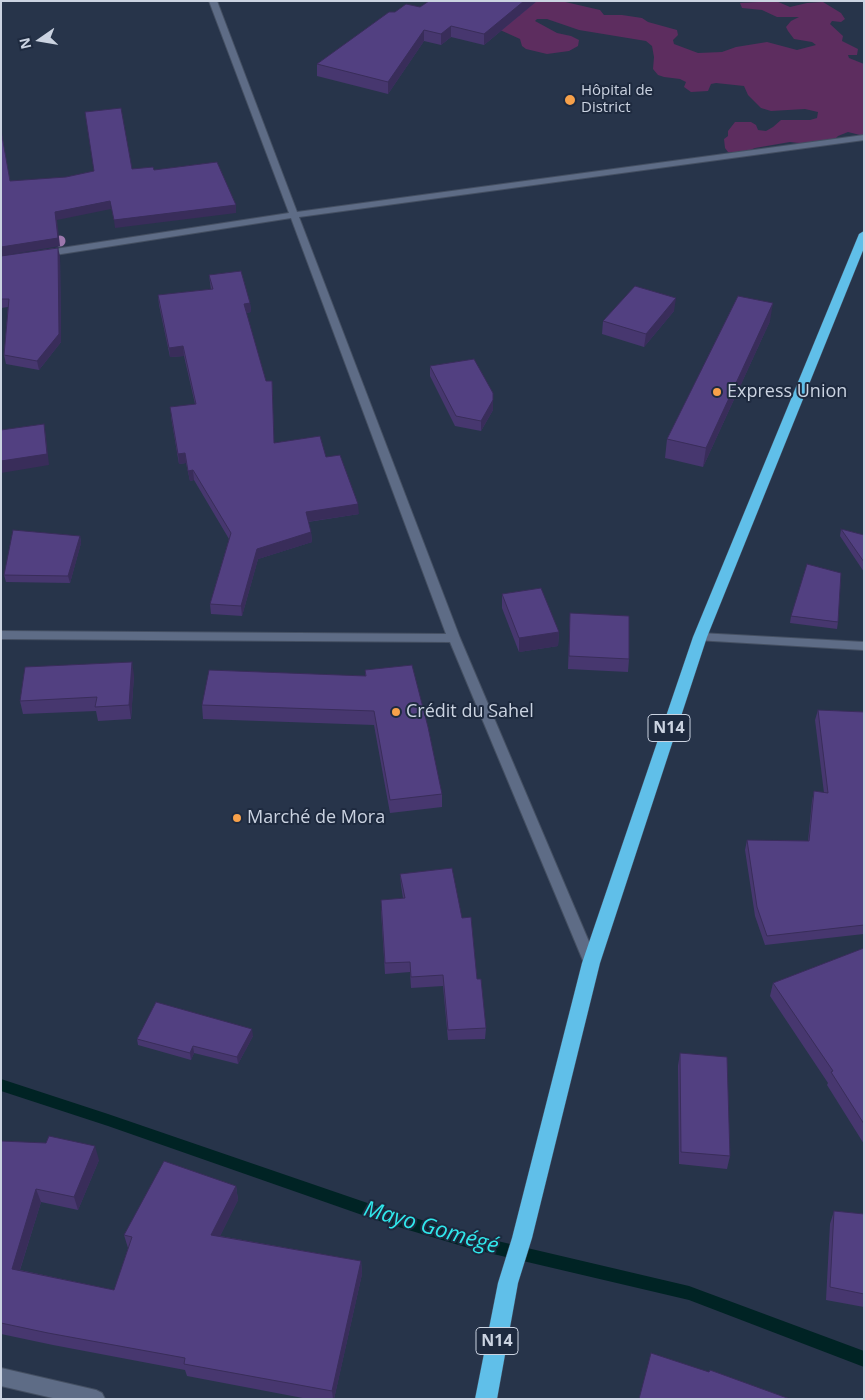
<!DOCTYPE html>
<html>
<head>
<meta charset="utf-8">
<style>
  body { margin:0 }
  #map { position:relative; width:865px; height:1400px; overflow:hidden; background:#27344a; font-family:"Open Sans",sans-serif }
  canvas { display:block }
  .frame { position:absolute; inset:0; border:2px solid #cbd3e1; pointer-events:none }
  .north { position:absolute; left:15px; top:15px; width:50px; height:50px; -webkit-text-stroke:4px #1e2a3f; paint-order:stroke; rotate:257deg; font-size:14px; font-weight:700; line-height:20px; text-align:center; color:#cbd3e1 }
  .north::after { content:''; display:block; margin:auto; width:18px; height:22px; background:#cbd3e1; clip-path:polygon(50% 0,100% 100%,50% 72%,0 100%) }
</style>
</head>
<body>
<div id="map">
<canvas width="865" height="1400"></canvas>
<div class="frame"></div>
<div class="north">N</div>
</div>
<script>
const ctx = document.querySelector('canvas').getContext('2d');
ctx.lineJoin = 'round';
function fillPath(path, color) { ctx.fillStyle = color; ctx.fill(path, 'evenodd'); }
const toPath = rows => new Path2D(rows.map(r => 'M' + r).join(''));
function strokePath(path, color, width, dash) { ctx.strokeStyle = color; ctx.lineWidth = width; ctx.lineCap = dash ? 'butt' : 'round'; ctx.setLineDash(dash || []); ctx.stroke(path); }
function label(font, color, halo, rows, align = 'center') {
  ctx.font = font + ' "Open Sans",sans-serif'; ctx.lineWidth = 4; ctx.setLineDash([]); ctx.textBaseline = 'middle'; ctx.strokeStyle = halo; ctx.fillStyle = color; for (const [text, x, y, turn = 0] of rows) {
    ctx.save(); ctx.translate(x, y); ctx.rotate((+turn || 0) * Math.PI / 180); ctx.textAlign = isNaN(turn) ? turn : align; if (halo) ctx.strokeText(text, 0, 0); ctx.fillText(text, 0, 0); ctx.restore();
  }
}
fillPath(toPath([
  [483,1,561,1,600,10,604,15,622,15,642,18,648,22,677,30,678,35,673,40,674,44,698,53,722,52,736,47,767,42,797,50,816,45,812,42,794,39,788,31,786,27,791,21,799,17,777,17,762,10,742,8,740,3,776,1,790,7,807,3,823,2,841,13,845,19,841,22,832,21,830,24,843,36,842,41,858,49,857,55,848,55,849,58,864,64,864,136,848,132,838,136,834,140,807,144,790,142,755,148,741,154,728,152,725,148,724,139,728,136,728,131,735,122,751,122,756,125,758,130,766,131,773,127,781,120,810,120,817,118,818,112,805,109,771,111,761,108,748,95,744,86,716,83,711,84,708,91,691,92,684,87,686,82,680,79,664,77,658,75,653,69,654,57,652,46,646,41,579,30,547,19,537,19,535,21,557,33,571,36,579,40,578,46,569,51,547,54,526,49,522,46,520,39,498,29,520,15]
]), '#5d2d5f');
fillPath(toPath([
  [1,1079,108,1114,385,1209,472,1235,689,1286,864,1351,864,1367,689,1300,472,1249,385,1223,108,1126,1,1091,1,1079]
]), '#002324');
const minor = toPath([
  [209,1,217,1,297,212,864,135,864,140,299,217,460,638,598,963,596,967,591,969,586,967,584,963,450,642,1,639,1,631,446,634,291,218,42,257,37,254,42,251,289,213,209,1],
  [700,633,864,642,864,650,696,640,694,637,700,633],
  [1,1368,96,1390,102,1393,105,1399,57,1399,1,1386,1,1368]
]);
const highway = toPath([
  [864,231,864,248,707,637,600,963,532,1238,518,1283,497,1399,475,1399,498,1283,512,1238,582,963,693,637,859,234,864,231]
]);
strokePath(minor, '#444f62', 2);
strokePath(highway, '#444f62', 1);
fillPath(minor, '#5e6c86');
fillPath(highway, '#60bfe9');
ctx.fillStyle = '#9c77ac';
for (const [x, y] of [
  [60,241]
]) { ctx.beginPath(); ctx.arc(x, y, 5.5, 0, 2 * Math.PI); ctx.fill(); }
fillPath(toPath([
  [429,1,537,1,484,45,451,37,441,45,424,41,388,94,317,76,317,64,395,12,420,7],
  [1,256,60,256,61,342,39,370,6,364,4,355,8,307,1,308],
  [209,275,250,303,251,312,246,313,266,381,272,381,274,443,326,457,359,514,308,522,311,532,312,542,258,559,242,616,211,614,210,604,229,539,194,480,190,481,186,463,179,464,171,417,195,404,184,356,170,357,159,305,158,295,211,290],
  [674,311,644,347,602,334,603,321],
  [770,321,703,467,665,458,667,439],
  [430,366,493,410,481,431,455,426,430,376],
  [841,529,864,535,864,572,840,536],
  [80,536,81,543,70,583,6,582,4,575],
  [502,594,559,632,558,646,519,652,502,608],
  [570,613,629,659,628,672,568,669],
  [791,616,838,622,837,629,790,623],
  [365,670,442,794,442,807,390,813,374,725,203,719,202,705,365,676],
  [134,675,131,719,98,721,96,711,23,714,20,701],
  [818,710,864,712,864,934,765,945,755,916,745,850,747,840,808,841,812,801,814,791,824,793,815,720],
  [400,874,462,918,477,979,486,1028,485,1039,448,1040,443,986,411,988,410,972,385,974,381,911,403,898,401,885],
  [864,948,864,1144,827,1085,828,1083,770,996,773,983],
  [253,1036,238,1064,194,1053,191,1060,138,1045,137,1039],
  [680,1053,730,1156,727,1169,679,1164,678,1066],
  [1,1141,99,1160,78,1210,41,1202,20,1270,114,1290,129,1248,128,1248,124,1235,236,1186,238,1200,220,1236,361,1261,362,1274,334,1399,308,1399,187,1376,185,1370,53,1345,1,1334],
  [834,1211,864,1214,864,1307,826,1300,830,1224]
]), '#47376f');
fillPath(toPath([
  [524,1,537,1,484,45,484,34],
  [451,26,451,37,441,45,441,34],
  [424,30,424,41,388,94,388,82],
  [110,201,111,209,57,220,60,246,1,256,1,247,55,212],
  [236,205,236,213,115,228,114,220],
  [58,248,60,256,61,342,39,370,37,361],
  [676,298,674,311,644,347,646,334],
  [250,303,251,312,245,313,244,304],
  [773,303,770,321,703,467,706,448],
  [183,346,184,356,170,357,169,348],
  [493,400,493,410,481,431,481,421],
  [44,424,46,436,49,465,1,473,1,461],
  [185,453,186,463,179,464,178,454],
  [193,470,194,480,190,481,188,471],
  [358,504,359,514,306,522,306,512],
  [311,532,312,542,258,559,242,616,241,606,257,549],
  [80,536,81,543,70,583,68,576],
  [559,632,558,646,519,652,519,638],
  [132,662,134,675,131,719,129,705],
  [252,1029,253,1036,238,1064,237,1057],
  [193,1046,194,1053,191,1060,190,1053],
  [95,1146,99,1160,78,1210,74,1197],
  [236,1186,238,1200,214,1248,211,1235],
  [36,1189,41,1202,16,1282,12,1269],
  [361,1261,362,1274,334,1399,333,1399,332,1391]
]), '#392d5a');
const building = toPath([
  [429,1,524,1,484,34,451,26,441,34,424,30,388,82,317,64,389,12,395,12,406,4,420,7,429,1],
  [121,108,132,169,153,167,154,170,217,162,236,205,114,220,110,201,55,212,58,238,1,247,1,130,10,181,66,177,94,171,85,112,121,108],
  [58,248,59,334,37,361,4,355,9,299,1,299,1,256,58,248],
  [241,271,250,303,244,304,266,381,272,381,274,443,320,436,326,457,340,455,358,504,306,512,311,532,257,549,241,606,210,604,231,533,193,470,188,471,185,453,178,454,170,407,196,404,183,346,169,348,158,295,213,289,209,275,241,271],
  [635,286,676,298,646,334,603,321,635,286],
  [738,296,773,303,706,448,667,439,738,296],
  [474,359,493,393,493,400,481,421,456,416,430,366,474,359],
  [44,424,47,454,1,461,1,430,44,424],
  [841,529,864,535,864,562,841,529],
  [13,530,80,536,68,576,4,575,13,530],
  [807,564,841,573,838,622,791,616,807,564],
  [541,588,559,632,519,638,502,594,541,588],
  [570,613,629,616,629,659,569,656,570,613],
  [132,662,129,705,95,707,97,697,20,701,25,667,132,662],
  [412,665,428,727,442,794,390,800,374,711,202,705,209,670,366,676,365,670,412,665],
  [818,710,864,712,864,925,767,936,757,907,747,840,809,841,814,791,828,793,818,710],
  [452,868,462,918,471,917,477,979,481,979,486,1028,448,1030,443,975,411,977,410,962,385,963,381,900,405,898,400,874,452,868],
  [864,948,864,1124,831,1072,833,1071,773,983,864,948],
  [156,1002,252,1029,237,1057,193,1046,190,1053,137,1039,156,1002],
  [680,1053,727,1057,730,1156,681,1152,680,1053],
  [49,1136,95,1146,74,1197,36,1189,12,1269,114,1290,132,1237,124,1235,164,1161,236,1186,211,1235,361,1261,332,1391,184,1364,185,1358,48,1333,1,1323,1,1141,46,1143,49,1136],
  [834,1211,864,1214,864,1294,830,1287,834,1211],
  [651,1353,709,1372,710,1370,790,1399,639,1399,651,1353]
]);
fillPath(building, '#524081');
strokePath(building, '#392d5a', 1);
for (const [x, y, r, color] of [
  [570,100,6,"#f7a14a"],
  [717,392,5,"#f7a14a"],
  [396,712,5,"#f7a14a"],
  [237,818,5,"#f7a14a"]
]) { const dot = new Path2D(); dot.arc(x, y, r, 0, 2 * Math.PI); ctx.fillStyle = color; ctx.fill(dot); strokePath(dot, '#1e2a3f', 2); }
label('15px', '#cbd3e1', '#1e2a3f', [
  ["Hôpital de",581,91],
  ["District",581,108]
], 'left');
for (const [x, y, w] of [
  [669,728,42],
  [497,1341,42]
]) { const box = new Path2D(); box.roundRect(x - w / 2, y - 13.5, w, 27, 4); ctx.fillStyle = '#1e2a3f'; ctx.fill(box); strokePath(box, '#cbd3e1', 1); }
label('bold 16px', '#cbd3e1', null, [
  ["N14",669,728],
  ["N14",497,1341]
]);
label('18px', '#cbd3e1', '#1e2a3f', [
  ["Express Union",727,392],
  ["Crédit du Sahel",406,712],
  ["Marché de Mora",247,818]
], 'left');
label('italic 22px', '#30e7eb', '#1e2a3f', [
  ["Mayo Gomégé",431,1228,16]
]);
</script>
</body>
</html>
